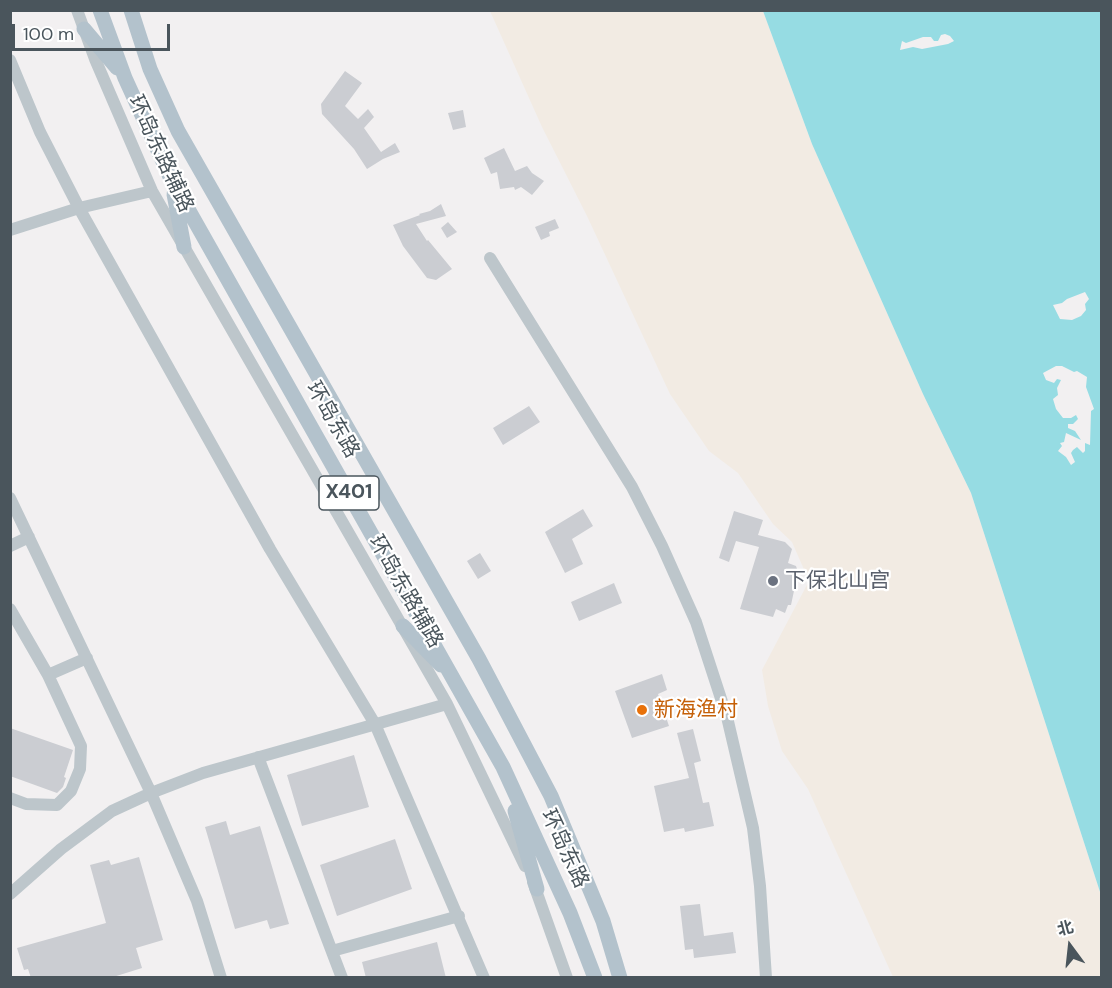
<!DOCTYPE html>
<html>
<head>
<meta charset="utf-8">
<style>
  body { margin:0 }
  #map { position:relative; width:1112px; height:988px; overflow:hidden; background:#f2f0f1; font-family:"DM Sans","Noto Sans SC",sans-serif }
  canvas { display:block }
  .frame { position:absolute; inset:0; border:12px solid #4a555c; pointer-events:none }
  .north { position:absolute; left:1040px; top:916px; width:60px; height:60px; -webkit-text-stroke:4px #fff; paint-order:stroke; rotate:345deg; font-size:16px; font-weight:700; line-height:24px; text-align:center; color:#4a555c }
  .north::after { content:''; display:block; margin:auto; width:21px; height:27px; background:#4a555c; clip-path:polygon(50% 0,100% 100%,50% 72%,0 100%) }
  .scale { position:absolute; left:12px; top:24px; width:158px; height:27px; box-sizing:border-box; border:3px solid #4a555c; border-top:0; padding-left:8px; font-size:18px; line-height:21px; white-space:nowrap; color:#4a555c; -webkit-text-stroke:4px #fff; paint-order:stroke }
</style>
</head>
<body>
<div id="map">
<canvas width="1112" height="988"></canvas>
<div class="frame"></div>
<div class="north">北</div>
<div class="scale">100 m</div>
</div>
<script>
const ctx = document.querySelector('canvas').getContext('2d');
ctx.lineJoin = 'round';
function fillPath(path, color) { ctx.fillStyle = color; ctx.fill(path, 'evenodd'); }
const toPath = rows => new Path2D(rows.map(r => 'M' + r).join(''));
function strokePath(path, color, width, dash) { ctx.strokeStyle = color; ctx.lineWidth = width; ctx.lineCap = dash ? 'butt' : 'round'; ctx.setLineDash(dash || []); ctx.stroke(path); }
function label(font, color, halo, rows, align = 'center') {
  ctx.font = font + ' "DM Sans","Noto Sans SC",sans-serif'; ctx.lineWidth = 4.5; ctx.setLineDash([]); ctx.textBaseline = 'middle'; ctx.strokeStyle = halo; ctx.fillStyle = color; for (const [text, x, y, turn = 0] of rows) {
    ctx.save(); ctx.translate(x, y); ctx.rotate((+turn || 0) * Math.PI / 180); ctx.textAlign = isNaN(turn) ? turn : align; if (halo) ctx.strokeText(text, 0, 0); ctx.fillText(text, 0, 0); ctx.restore();
  }
}
fillPath(toPath([
  [490,11,763,11,812,144,923,394,971,493,1101,895,1101,977,893,977,808,789,782,751,768,706,762,670,809,581,792,542,773,524,738,473,709,451,670,394,587,216,542,127]
]), '#f2ebe3');
fillPath(toPath([
  [763,11,1101,11,1101,895,971,493,923,394,812,144],
  [945,34,950,36,954,41,948,44,922,49,913,47,900,50,902,41,906,43,923,37,931,37,934,41,938,41,941,35],
  [1085,292,1089,299,1085,304,1086,310,1081,316,1072,320,1060,319,1053,305,1062,303,1067,299],
  [1056,366,1062,366,1074,372,1077,371,1087,377,1086,387,1094,409,1091,411,1090,445,1085,443,1085,451,1083,453,1077,447,1073,450,1071,453,1075,462,1071,465,1066,457,1058,451,1062,446,1060,443,1064,442,1066,433,1081,440,1075,431,1068,428,1068,424,1073,424,1078,419,1076,415,1071,418,1063,418,1056,409,1053,399,1058,395,1057,388,1061,380,1057,379,1054,383,1046,380,1043,373]
]), '#96dce3');
fillPath(toPath([
  [345,71,362,83,345,106,358,119,368,109,374,117,364,128,381,152,395,143,400,152,383,159,367,169,354,149,322,114,321,104],
  [463,110,466,127,453,130,448,113],
  [504,148,515,171,527,166,532,173,544,181,532,195,521,187,515,190,514,187,500,189,497,172,491,174,484,158],
  [441,204,446,216,416,224,427,241,428,240,452,269,436,280,427,278,403,246,393,225,420,215,419,214,430,211],
  [555,219,559,228,549,232,550,236,541,240,535,227],
  [448,222,457,232,447,238,441,228],
  [529,406,540,422,503,445,493,428],
  [583,509,593,526,572,539,583,564,565,573,545,532],
  [734,511,763,520,758,535,785,542,792,549,788,563,796,566,798,572,791,605,788,605,785,613,776,609,773,617,740,609,759,547,736,541,729,562,719,558],
  [480,553,491,571,478,579,467,561],
  [614,583,622,603,579,621,571,602],
  [662,674,667,690,658,694,669,726,632,738,615,691],
  [10,728,73,750,64,777,66,778,63,787,57,793,10,776],
  [693,729,701,761,694,763,703,803,709,802,714,826,685,832,684,828,664,832,654,786,689,778,677,733],
  [354,755,369,807,302,826,287,775],
  [226,821,230,835,260,826,289,924,270,929,267,920,235,929,205,827],
  [395,839,412,889,337,916,320,865],
  [139,857,163,940,136,948,142,968,110,978,31,978,28,969,24,970,17,948,106,923,90,865,109,860,111,865],
  [700,904,704,936,733,932,736,953,694,958,693,949,685,950,680,906],
  [437,942,446,978,366,978,362,962]
]), '#cbcdd2');
strokePath(toPath([
  [77,10,95,59,152,191,447,704,525,866],
  [10,60,40,132,79,208,270,549,375,724,484,978],
  [10,230,79,208,152,191],
  [490,258,632,487,662,546,696,622,727,717,753,828,760,886,766,978],
  [10,498,151,793,197,901,221,978],
  [10,546,29,537],
  [10,609,48,675,81,746,80,769,71,791,57,805,26,804,10,798],
  [48,675,87,658],
  [258,757,342,978],
  [533,882,567,978],
  [10,894,61,849,112,811,151,793,203,773,447,704],
  [332,951,459,916]
]), '#bdc6cb', 12);
strokePath(toPath([
  [100,10,125,78,171,179,503,767,570,913,595,978],
  [131,10,150,69,178,131,479,659,551,796,603,921,620,978],
  [84,29,117,68],
  [174,194,184,247],
  [403,626,441,665],
  [515,811,537,889]
]), '#b3c2cc', 15);
for (const [x, y, r, color] of [
  [773,581,6,"#6b7280"],
  [642,710,6,"#e8710a"]
]) { const dot = new Path2D(); dot.arc(x, y, r, 0, 2 * Math.PI); ctx.fillStyle = color; ctx.fill(dot); strokePath(dot, '#fff', 2); }
for (const [x, y, w] of [
  [349,493,60]
]) { const box = new Path2D(); box.roundRect(x - w / 2, y - 17, w, 34, 4.5); ctx.fillStyle = '#fff'; ctx.fill(box); strokePath(box, '#4a555c', 1.5); }
label('bold 20px', '#4a555c', null, [
  ["X401",349,493]
]);
label('21px', '#4a555c', '#fff', [
  ["环岛东路辅路",160,154,65],
  ["环岛东路",332,420,60],
  ["环岛东路辅路",405,592,60],
  ["环岛东路",564,849,65]
]);
label('21px', '#5b616d', '#fff', [
  ["下保北山宫",785,581]
], 'left');
label('21px', '#c56008', '#fff', [
  ["新海渔村",654,710]
], 'left');
</script>
</body>
</html>
